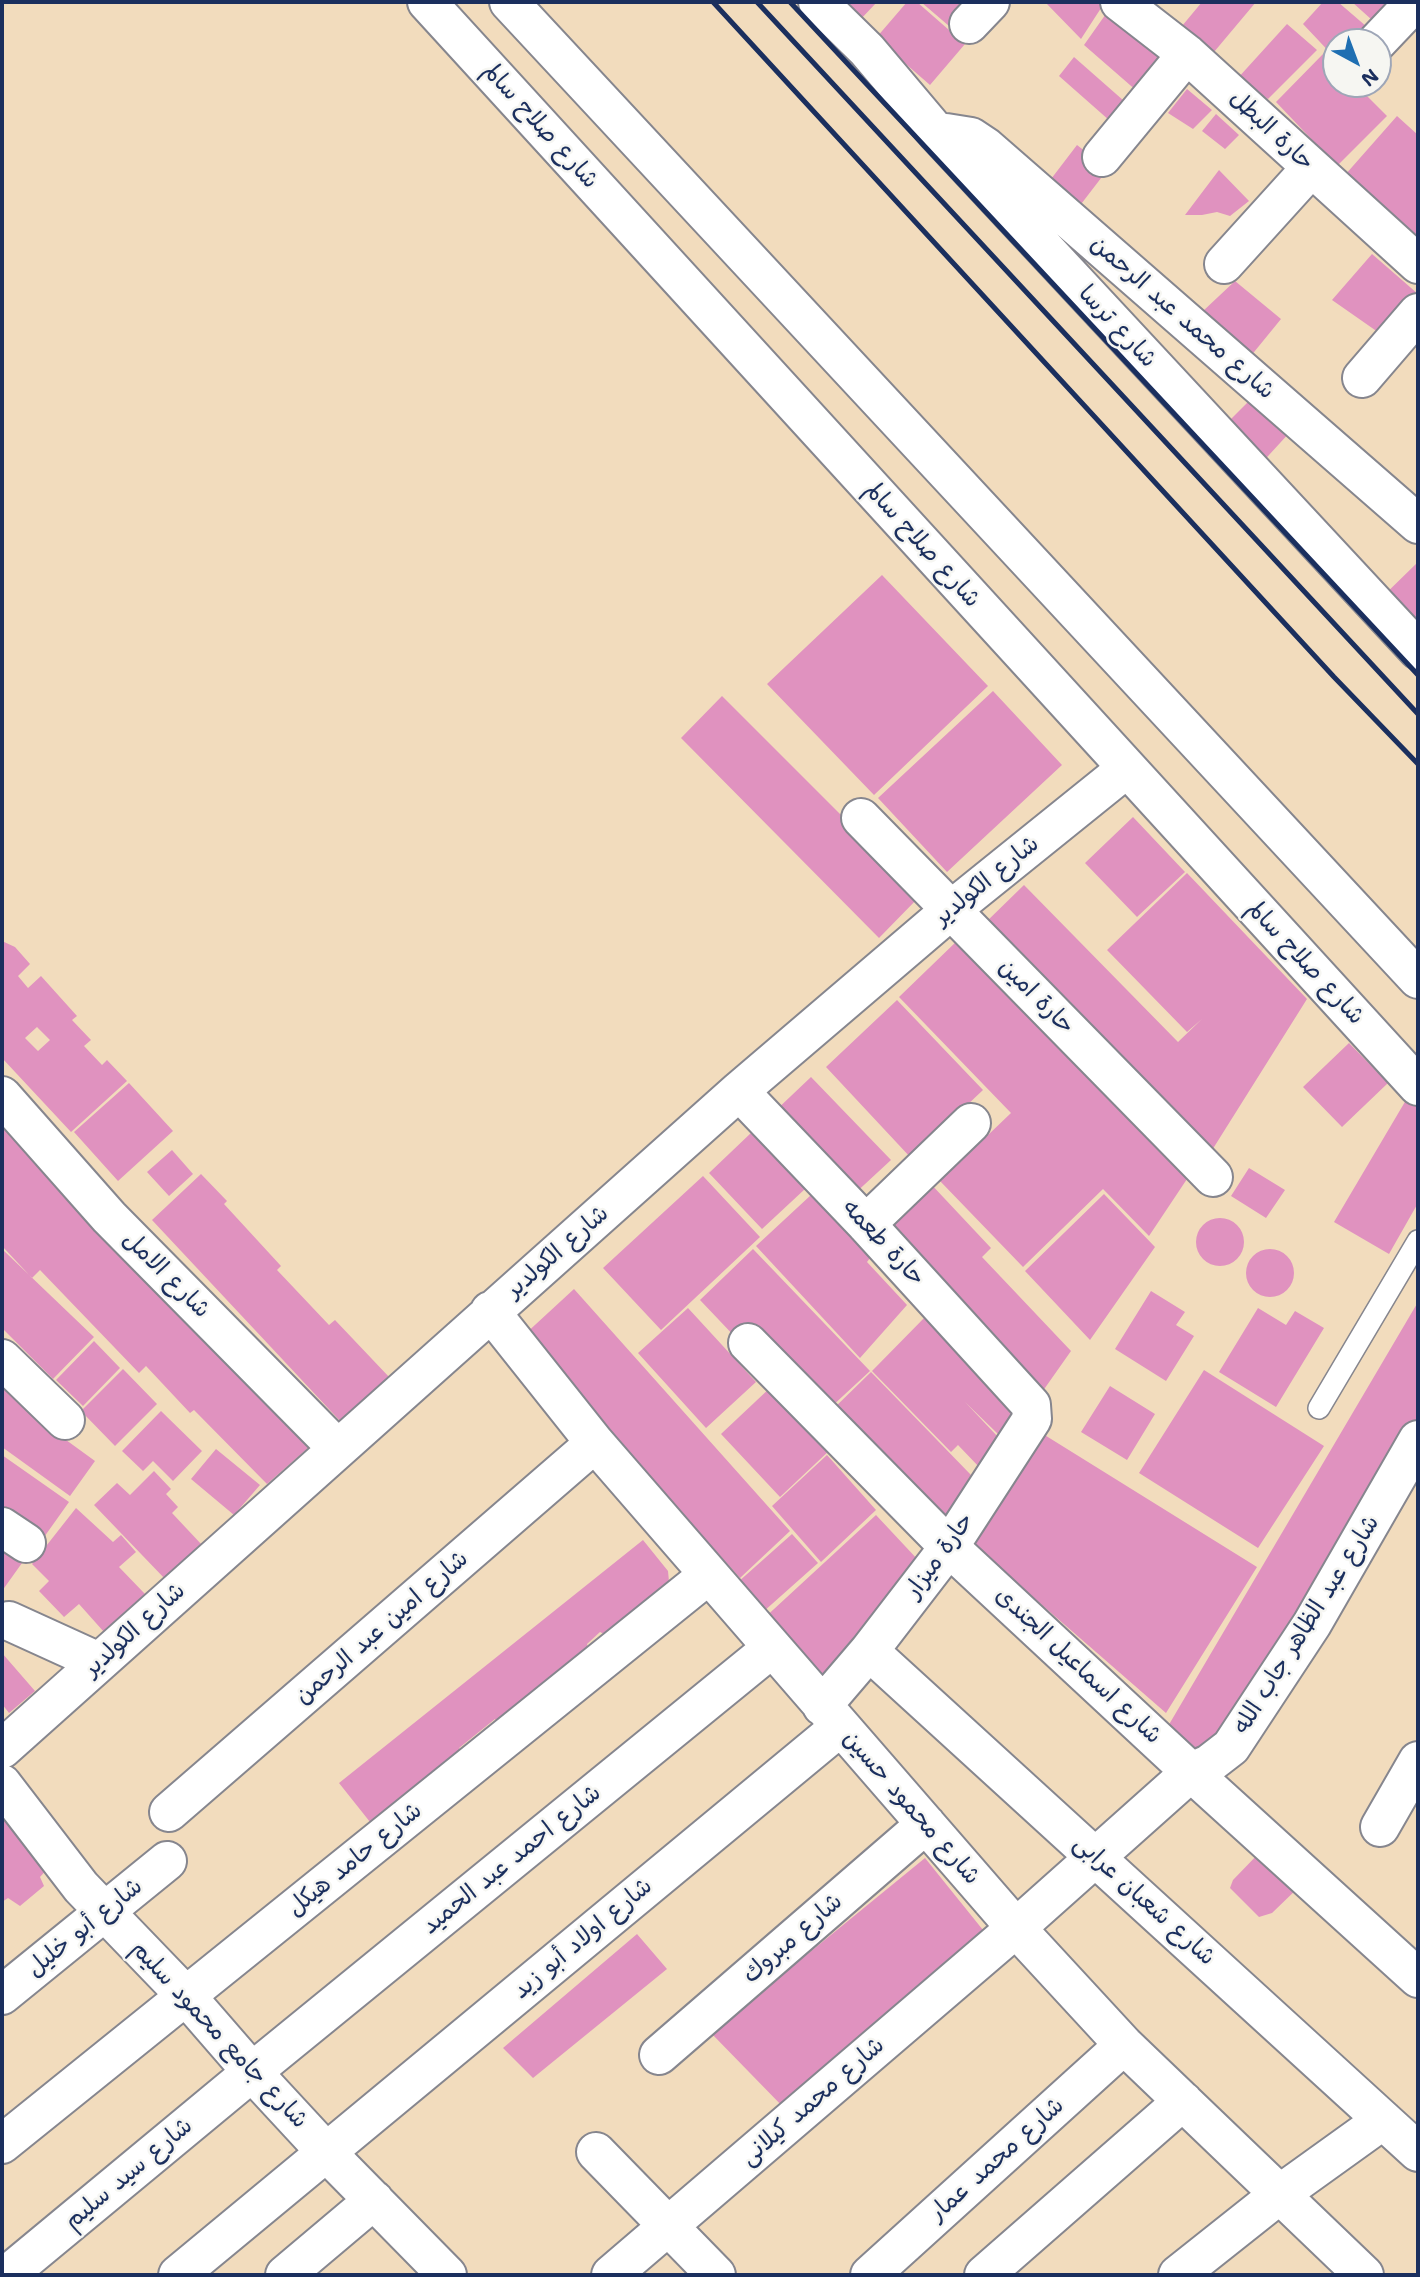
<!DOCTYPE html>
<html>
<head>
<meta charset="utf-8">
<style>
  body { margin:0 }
  #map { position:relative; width:1420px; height:2277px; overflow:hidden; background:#f2dcbd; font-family:"Shantell Sans",sans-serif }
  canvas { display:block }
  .frame { position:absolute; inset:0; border:4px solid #1b2f5e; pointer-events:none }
  .north { position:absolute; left:1322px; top:28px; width:70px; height:70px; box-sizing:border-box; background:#f6f6f2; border:2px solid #9ea6b7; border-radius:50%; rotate:139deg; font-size:19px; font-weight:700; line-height:28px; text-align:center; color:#1b2f5e }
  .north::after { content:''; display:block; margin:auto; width:24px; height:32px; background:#1f6fb2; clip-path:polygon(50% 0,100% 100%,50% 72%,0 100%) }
</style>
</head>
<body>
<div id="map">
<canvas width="1420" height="2277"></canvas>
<div class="frame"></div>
<div class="north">N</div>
</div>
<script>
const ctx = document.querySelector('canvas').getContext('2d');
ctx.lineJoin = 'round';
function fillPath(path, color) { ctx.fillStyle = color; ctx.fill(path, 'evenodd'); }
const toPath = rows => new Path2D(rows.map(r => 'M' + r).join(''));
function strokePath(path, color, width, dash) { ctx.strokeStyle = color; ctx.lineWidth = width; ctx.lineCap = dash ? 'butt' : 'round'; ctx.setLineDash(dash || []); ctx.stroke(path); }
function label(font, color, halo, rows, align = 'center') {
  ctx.font = font + ' "Shantell Sans","Playpen Sans Arabic",sans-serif'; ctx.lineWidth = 5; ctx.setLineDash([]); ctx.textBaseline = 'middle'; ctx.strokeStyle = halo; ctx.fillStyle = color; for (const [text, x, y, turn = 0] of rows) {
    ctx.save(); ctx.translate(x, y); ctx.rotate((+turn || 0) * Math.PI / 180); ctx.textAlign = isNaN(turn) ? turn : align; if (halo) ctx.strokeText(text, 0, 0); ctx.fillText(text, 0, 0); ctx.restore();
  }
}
fillPath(toPath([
  [839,2,877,2,859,21],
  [907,2,917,2,965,44,930,85,876,38],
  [921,2,982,2,956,32],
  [1045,2,1100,2,1103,5,1081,39],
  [1202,2,1256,2,1214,52,1182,26],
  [1323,2,1338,2,1374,33,1367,42,1336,42,1336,59,1303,24],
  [1352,2,1405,2,1382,29],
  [1108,11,1163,62,1138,92,1084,45],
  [1287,24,1317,50,1268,99,1237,79],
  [1324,53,1336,65,1336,84,1355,84,1387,116,1337,166,1276,102],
  [1074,57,1132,108,1118,128,1059,76],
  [1187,89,1212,110,1193,129,1168,113],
  [1216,114,1239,135,1225,149,1202,131],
  [1397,116,1418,135,1418,231,1414,236,1345,175],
  [1077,145,1108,169,1075,212,1048,183],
  [1219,170,1249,201,1230,216,1217,212,1202,215,1185,215],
  [1372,254,1418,294,1385,337,1332,300],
  [1235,281,1281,319,1250,357,1202,312],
  [1254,396,1291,431,1258,467,1222,428],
  [1418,562,1418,635,1375,604],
  [882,575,988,686,874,795,767,684],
  [993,691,1062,765,947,872,878,798],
  [722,696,921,895,879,938,681,738],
  [1133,817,1185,872,1137,917,1085,863],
  [1187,873,1307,999,1209,1155,983,925,1024,885,1178,1042,1202,1019,1187,1032,1107,950],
  [959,939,1189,1176,1149,1236,1103,1189,1023,1267,940,1181,1011,1113,899,997],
  [2,941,15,947,30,964,18,976,28,988,41,976,77,1016,72,1020,91,1040,84,1046,102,1065,107,1060,127,1081,71,1132,2,1058],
  [37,1027,50,1040,38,1051,25,1038],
  [897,1000,983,1090,911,1158,826,1067],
  [1349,1043,1388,1083,1342,1127,1303,1087],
  [811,1077,891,1160,851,1197,772,1114],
  [129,1083,173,1131,118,1181,74,1132],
  [1409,1095,1418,1105,1418,1203,1389,1254,1334,1222],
  [2,1107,308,1448,267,1484,194,1410,190,1413,146,1366,139,1373,40,1270,32,1278,2,1246],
  [752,1132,805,1189,762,1229,709,1173],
  [172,1150,193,1174,169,1196,147,1172],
  [1249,1168,1285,1190,1266,1218,1231,1196],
  [201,1174,227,1201,224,1204,281,1266,277,1270,329,1325,335,1320,390,1378,342,1423,152,1220],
  [703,1176,760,1237,661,1330,603,1268],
  [929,1182,991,1248,982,1257,1071,1351,1040,1395,882,1226],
  [1104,1194,1155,1247,1090,1340,1025,1271],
  [811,1195,870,1258,867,1262,907,1305,860,1358,756,1246],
  '1196 1242a24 24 0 1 1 48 0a24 24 0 1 1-48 0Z',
  [2,1249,94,1337,53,1379,2,1328],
  [753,1249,870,1371,830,1408,738,1340,700,1300],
  '1246 1273a24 24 0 1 1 48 0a24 24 0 1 1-48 0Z',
  [574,1289,790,1531,740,1578,523,1336],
  [1151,1291,1185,1312,1176,1325,1194,1336,1166,1381,1115,1349],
  [1418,1302,1418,1418,1236,1726,1195,1763,1164,1733],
  [688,1308,756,1382,706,1428,638,1353],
  [1258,1308,1286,1325,1295,1311,1324,1328,1276,1407,1219,1372],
  [928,1314,1016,1404,999,1435,965,1402,998,1437,981,1469,958,1445,951,1452,872,1371],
  [94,1341,120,1368,83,1406,56,1380],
  [123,1369,157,1404,115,1446,81,1411],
  [1204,1370,1324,1446,1258,1548,1139,1473],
  [871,1372,971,1475,941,1527,829,1413],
  [2,1384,23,1399,33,1416,95,1461,70,1496,2,1447],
  [772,1386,831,1449,780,1497,721,1434],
  [1110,1386,1155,1414,1127,1460,1081,1432],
  [161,1411,202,1451,173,1481,153,1461,143,1471,122,1451],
  [1043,1434,1257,1567,1166,1713,972,1544],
  [216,1449,260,1485,234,1515,191,1479],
  [2,1455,69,1502,42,1540,2,1512],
  [827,1455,876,1510,821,1562,772,1506],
  [154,1471,171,1489,166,1494,178,1507,172,1513,202,1545,166,1580,94,1505,117,1483,130,1495],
  [76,1508,113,1542,121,1535,136,1552,119,1567,145,1594,104,1632,79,1604,64,1617,39,1591,49,1581,32,1564],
  [876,1515,919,1561,822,1687,761,1621],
  [792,1534,818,1563,763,1612,737,1583],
  [643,1540,668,1571,670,1592,612,1638,600,1632,587,1644,591,1657,502,1728,495,1719,459,1748,464,1754,374,1827,339,1783],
  [2,1548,22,1563,2,1591],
  [2,1653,35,1691,9,1713,2,1704],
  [2,1810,49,1867,40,1877,44,1886,20,1906,8,1898,2,1902],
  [1262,1850,1300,1886,1272,1913,1259,1917,1230,1888,1233,1880],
  [925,1858,991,1940,787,2111,711,2033],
  [637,1934,667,1969,533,2078,503,2048]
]), '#e092bf');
const service = toPath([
  [1319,1408,1418,1241]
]);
const minor = toPath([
  [818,2,867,50,937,133,1418,650],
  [1120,2,1187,54,1418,264],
  [969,24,990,2],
  [1377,42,1415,2],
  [946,133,971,137,986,147,1418,524],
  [1102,157,1187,54],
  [1224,264,1311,168],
  [1362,378,1418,313],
  [861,818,1213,1177],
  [739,1091,866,1224,1031,1405,1032,1419,949,1547,869,1651,822,1706],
  [2,1096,109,1217,337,1448],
  [866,1224,971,1123],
  [490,1311,595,1443,1016,1928,1124,2045,1364,2275],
  [748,1343,949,1547,1191,1772,1418,1978],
  [2,1359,65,1420],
  [2,1527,26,1543],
  [9,1621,99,1662],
  [869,1651,1418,2152],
  [2,1749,739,1091,951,910,1126,769],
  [2,1784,81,1887,186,1996,252,2072,327,2153,447,2275],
  [169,1812,595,1443],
  [1380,1827,1418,1761],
  [2,1995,167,1861],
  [659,2055,926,1824],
  [2,2144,707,1576],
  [596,2152,716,2275],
  [7,2275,252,2072,772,1648],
  [178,2275,840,1727],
  [285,2275,374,2200],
  [611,2275,1016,1928,1191,1772,1209,1764,1231,1747,1312,1624,1418,1440],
  [870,2275,1124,2045],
  [984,2275,1183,2101],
  [1178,2275,1280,2194,1383,2120]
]);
const trunk = toPath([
  [427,2,1418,1086],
  [509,2,1418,979]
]);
strokePath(service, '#86868e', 24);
strokePath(minor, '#86868e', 42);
strokePath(trunk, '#86868e', 42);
strokePath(service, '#fff', 21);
strokePath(minor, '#fff', 38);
strokePath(trunk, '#fff', 38);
strokePath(toPath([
  [713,2,1334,677,1418,764],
  [757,2,1418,714],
  [790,2,1418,675]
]), '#1b2f5e', 5);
label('24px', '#1b2f5e', '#f6f6f2', [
  ["شارع صلاح سالم",540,126,48],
  ["حارة البطل",1271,131,43],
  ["شارع محمد عبد الرحمن",1182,318,41],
  ["شارع ترسا",1117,327,47],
  ["شارع صلاح سالم",922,545,48],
  ["شارع الكولدير",987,881,-39],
  ["شارع صلاح سالم",1305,963,47],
  ["حارة امين",1036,997,45],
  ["حارة طعمه",883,1243,47],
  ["شارع الكولدير",558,1252,-41],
  ["شارع الامل",166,1275,45],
  ["حارة ميزار",940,1556,-54],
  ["شارع عبد الظاهر جاب الله",1307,1625,-58],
  ["شارع امين عبد الرحمن",382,1628,-41],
  ["شارع الكولدير",135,1630,-42],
  ["شارع اسماعيل الجندى",1078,1666,43],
  ["شارع محمود حسين",911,1808,49],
  ["شارع حامد هيكل",355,1860,-39],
  ["شارع احمد عبد الحميد",512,1860,-39],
  ["شارع شعبان عرابى",1144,1901,42],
  ["شارع أبو خليل",85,1928,-39],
  ["شارع اولاد أبو زيد",583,1939,-40],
  ["شارع مبروك",793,1939,-41],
  ["شارع جامع محمود سليم",219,2035,47],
  ["شارع محمد كيلانى",813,2102,-41],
  ["شارع محمد عمار",997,2160,-42],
  ["شارع سيد سليم",129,2174,-40]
]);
</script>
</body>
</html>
